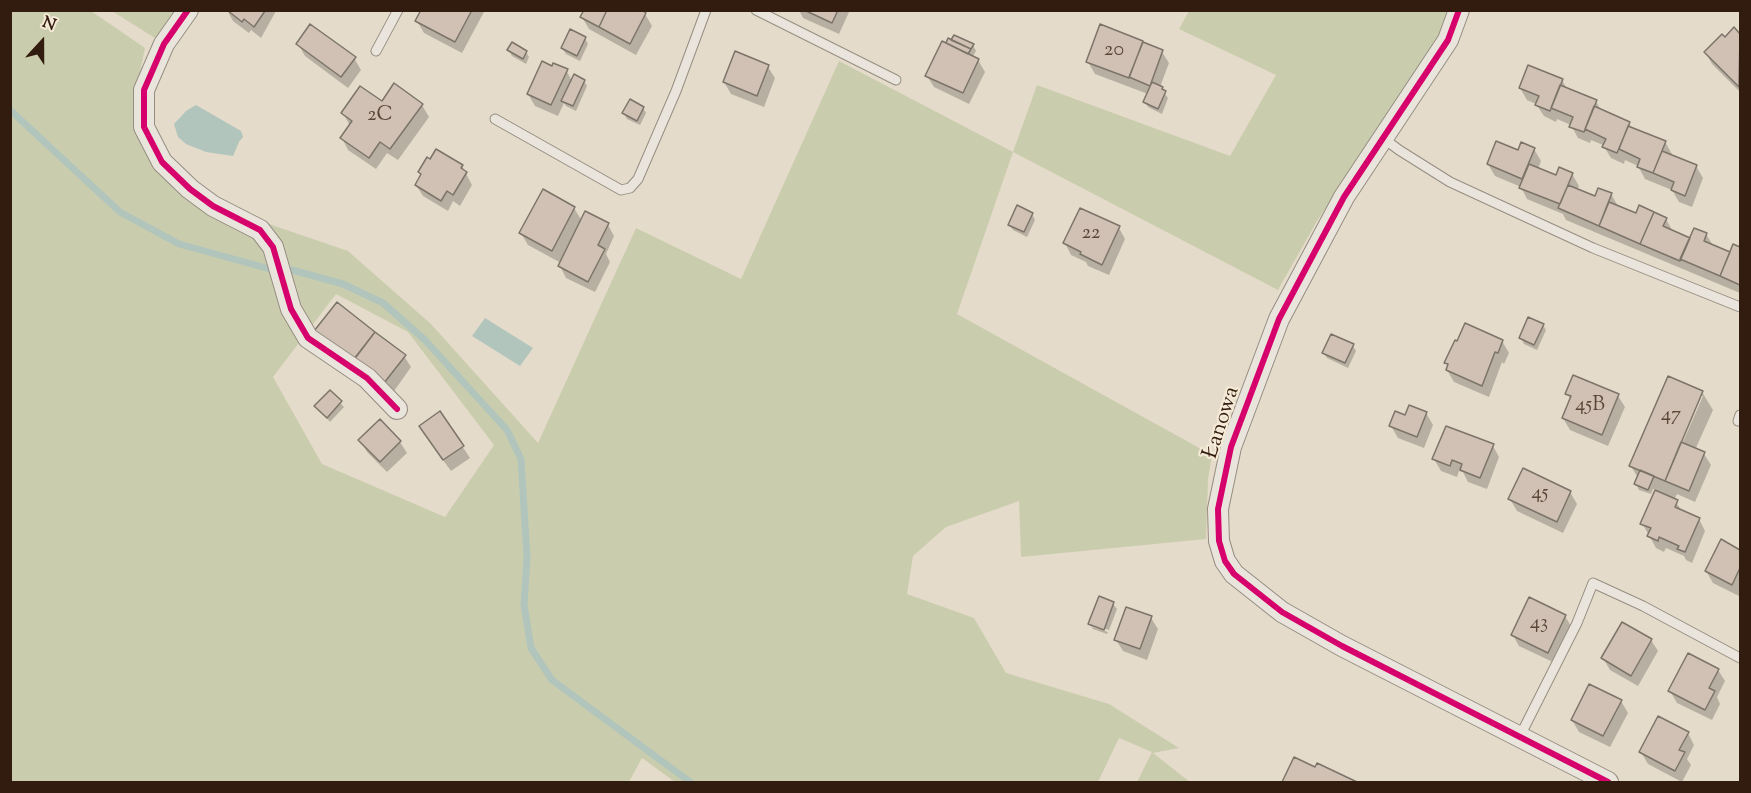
<!DOCTYPE html>
<html>
<head>
<meta charset="utf-8">
<style>
  body { margin:0 }
  #map { position:relative; width:1751px; height:793px; overflow:hidden; background:#e5dbca; font-family:"Sorts Mill Goudy",serif }
  canvas { display:block }
  .frame { position:absolute; inset:0; border:12px solid #321c0f; pointer-events:none }
  .north { position:absolute; left:12px; top:12px; width:60px; height:60px; -webkit-text-stroke:4px #f5ead5; paint-order:stroke; rotate:21deg; font-size:16px; font-weight:700; line-height:24px; text-align:center; color:#321c0f }
  .north::after { content:''; display:block; margin:auto; width:21px; height:27px; background:#321c0f; clip-path:polygon(50% 0,100% 100%,50% 72%,0 100%) }
</style>
</head>
<body>
<div id="map">
<canvas width="1751" height="793"></canvas>
<div class="frame"></div>
<div class="north">N</div>
</div>
<script>
const ctx = document.querySelector('canvas').getContext('2d');
ctx.lineJoin = 'round';
function fillPath(path, color) { ctx.fillStyle = color; ctx.fill(path, 'evenodd'); }
const toPath = rows => new Path2D(rows.map(r => 'M' + r).join(''));
function strokePath(path, color, width, dash) { ctx.strokeStyle = color; ctx.lineWidth = width; ctx.lineCap = dash ? 'butt' : 'round'; ctx.setLineDash(dash || []); ctx.stroke(path); }
function label(font, color, halo, rows, align = 'center') {
  ctx.font = font + ' "Sorts Mill Goudy",serif'; ctx.lineWidth = 4.5; ctx.setLineDash([]); ctx.textBaseline = 'middle'; ctx.strokeStyle = halo; ctx.fillStyle = color; for (const [text, x, y, turn = 0] of rows) {
    ctx.save(); ctx.translate(x, y); ctx.rotate((+turn || 0) * Math.PI / 180); ctx.textAlign = isNaN(turn) ? turn : align; if (halo) ctx.strokeText(text, 0, 0); ctx.fillText(text, 0, 0); ctx.restore();
  }
}
fillPath(toPath([
  [10,11,91,11,145,48,137,86,137,129,156,170,180,191,234,212,348,251,431,324,538,443,636,228,741,279,839,61,1013,152,1037,85,1230,156,1276,75,1179,29,1189,11,1447,11,1440,36,1317,221,1278,290,1013,152,957,314,1212,455,1208,479,1206,539,1021,557,1019,501,946,527,913,556,907,594,974,618,1006,673,1109,704,1179,748,1153,753,1190,782,1137,782,1152,752,1119,738,1098,782,675,782,642,758,629,782,11,782],
  [336,294,408,332,494,445,445,517,322,464,273,377],
  [112,11,177,11,158,40]
]), '#cacdad');
fillPath(toPath([
  [196,105,241,131,243,137,239,142,233,156,206,152,186,144,178,137,174,124,186,111],
  [485,318,533,348,520,366,472,336]
]), '#b1c5bd');
fillPath(toPath([
  [227,10,276,10,276,11,261,38,251,30,249,33,233,21],
  [423,10,485,10,462,53,424,33,417,21],
  [799,10,850,10,839,34,803,18],
  [645,14,652,26,636,55,589,29,582,17],
  [1101,26,1162,52,1169,63,1160,87,1168,98,1162,114,1148,107,1145,102,1148,94,1095,74,1088,62],
  [1734,30,1740,36,1740,92,1712,64,1706,53,1726,39],
  [585,38,588,44,580,61,566,54,562,48],
  [298,44,354,58,361,70,348,88,305,56],
  [973,45,976,51,972,58,978,60,985,72,969,104,934,87,927,76],
  [509,50,526,52,529,57,526,64,512,56],
  [768,67,775,78,764,107,731,94,724,82],
  [552,68,566,70,572,81,584,81,587,86,576,111,566,106,564,103,558,116,535,106,528,94],
  [1562,80,1567,89,1596,101,1601,111,1629,123,1633,130,1665,142,1672,154,1671,156,1696,166,1703,178,1692,207,1679,202,1672,190,1645,179,1638,166,1625,160,1624,164,1611,158,1603,145,1591,140,1590,143,1578,138,1571,125,1557,119,1556,122,1544,116,1536,104,1527,100,1520,88],
  [382,103,422,105,429,117,398,160,387,153,376,169,348,150,342,138,350,126,343,113],
  [643,108,646,113,640,125,627,119,624,113],
  [1534,149,1541,161,1538,169,1557,177,1572,174,1579,186,1577,190,1596,198,1611,194,1618,206,1637,215,1666,219,1672,230,1690,240,1706,234,1714,247,1731,254,1734,246,1740,249,1740,293,1566,220,1563,214,1527,199,1521,187,1495,176,1488,164,1518,152],
  [462,166,472,185,460,206,453,201,448,211,423,196,416,185,421,176,419,172],
  [574,208,582,221,608,225,614,236,606,254,610,262,595,292,566,278,560,266,561,263,528,245,521,233],
  [1032,214,1035,220,1027,237,1013,230,1009,225],
  [1119,228,1125,239,1109,275,1088,266,1086,262,1071,255,1065,243],
  [1543,325,1546,330,1537,350,1524,344,1521,338],
  [1502,341,1509,353,1504,364,1502,362,1489,397,1454,382,1447,370,1449,367,1446,363],
  [323,343,404,356,411,367,392,394],
  [1353,346,1356,351,1348,368,1327,358,1324,353],
  [330,392,344,407,330,422,316,406],
  [1702,392,1713,410,1695,450,1704,454,1711,465,1695,502,1677,494,1674,500,1683,512,1699,519,1705,531,1692,563,1686,560,1684,556,1666,548,1664,552,1656,548,1642,523,1657,490,1653,489,1651,494,1639,490,1636,484,1638,478,1631,466],
  [1700,395,1703,396,1682,444,1680,442],
  [1567,393,1618,396,1625,407,1608,446,1570,430,1563,418,1571,401],
  [440,413,470,458,451,471,427,438],
  [1426,413,1433,425,1424,448,1398,438,1391,426,1406,417],
  [360,440,400,442,407,453,387,472,367,452],
  [1493,446,1499,457,1487,489,1468,482,1463,472,1459,471,1457,477,1441,471,1434,459],
  [1570,492,1577,504,1563,533,1517,511,1510,499],
  [1721,541,1740,551,1740,592,1739,596,1713,583,1706,571],
  [1113,604,1117,609,1109,630,1092,624,1092,627,1108,632,1107,634,1093,629,1090,624],
  [1565,616,1572,628,1555,663,1519,646,1513,635],
  [1151,618,1158,629,1147,660,1123,651,1116,640],
  [1651,640,1658,651,1638,686,1610,670,1603,658],
  [1718,670,1725,681,1717,697,1720,704,1712,720,1677,703,1670,691],
  [1621,701,1628,713,1610,747,1579,732,1572,720],
  [1688,733,1694,745,1687,759,1691,765,1682,782,1648,764,1641,752],
  [1295,759,1316,769,1318,765,1354,782,1284,782]
]), '#0003');
strokePath(toPath([
  [10,110,120,212,179,244,270,269],
  [292,270,343,284,383,303,425,340,507,430,521,459,527,557,524,605,531,648,552,680,690,782]
]), '#b1c5bd', 7);
const building = toPath([
  [227,10,264,10,265,11,254,27,244,19,242,22,227,10],
  [421,10,472,10,455,42,415,21,421,10],
  [584,10,607,10,599,27,580,17,584,10],
  [607,10,642,10,646,13,630,44,599,27,607,10],
  [804,10,838,10,832,23,804,10],
  [310,24,356,57,341,77,296,44,310,24],
  [1100,24,1143,41,1129,78,1086,62,1100,24],
  [1734,27,1740,34,1739,87,1704,52,1722,34,1725,37,1734,27],
  [570,29,586,37,577,56,561,48,570,29],
  [954,35,974,44,971,49,951,40,954,35],
  [948,38,971,49,968,54,946,43,948,38],
  [942,41,979,59,963,93,925,76,942,41],
  [512,42,527,51,523,59,507,50,512,42],
  [1143,42,1163,50,1150,86,1129,77,1143,42],
  [735,51,769,65,757,96,723,82,735,51],
  [542,61,552,66,553,63,568,69,551,105,527,94,542,61],
  [1528,65,1563,79,1550,111,1535,105,1539,96,1519,88,1528,65],
  [574,74,585,80,573,106,561,101,574,74],
  [1152,82,1163,87,1162,89,1166,91,1158,109,1143,102,1152,82],
  [394,83,423,104,390,149,380,142,369,158,340,138,352,121,341,113,360,86,382,101,394,83],
  [1560,85,1597,100,1584,132,1569,127,1573,117,1551,108,1560,85],
  [630,99,644,107,637,121,622,113,630,99],
  [1594,106,1630,122,1617,153,1602,147,1606,139,1585,129,1594,106],
  [1628,126,1666,141,1653,173,1637,167,1640,159,1619,149,1628,126],
  [1496,141,1518,150,1521,142,1535,148,1522,179,1487,164,1496,141],
  [436,149,463,165,461,168,467,172,453,195,447,191,441,201,415,185,421,174,418,172,427,157,430,159,436,149],
  [1662,151,1697,165,1685,196,1671,190,1674,182,1653,173,1662,151],
  [1529,164,1556,175,1559,167,1573,173,1560,204,1519,188,1529,164],
  [1568,185,1595,196,1598,188,1612,193,1599,226,1558,208,1568,185],
  [543,189,575,207,552,251,519,233,543,189],
  [1609,202,1636,213,1639,205,1654,212,1640,244,1599,226,1609,202],
  [1017,205,1033,213,1024,232,1008,225,1017,205],
  [1080,208,1120,226,1102,265,1080,254,1081,252,1063,243,1080,208],
  [585,211,609,223,598,245,605,249,588,282,558,266,585,211],
  [1654,212,1667,218,1663,226,1690,238,1680,261,1640,244,1654,212],
  [1694,228,1707,233,1704,241,1730,252,1720,276,1680,259,1694,228],
  [1733,244,1740,247,1740,285,1720,276,1733,244],
  [337,302,375,332,353,361,314,331,337,302],
  [1528,317,1544,324,1534,345,1519,338,1528,317],
  [1465,323,1503,340,1498,353,1495,352,1482,386,1446,370,1448,364,1444,363,1455,340,1457,341,1465,323],
  [375,332,406,355,384,383,354,359,375,332],
  [1331,334,1354,344,1345,363,1322,353,1331,334],
  [1573,375,1619,394,1602,435,1562,418,1571,396,1565,394,1573,375],
  [1668,376,1703,391,1665,481,1629,466,1668,376],
  [330,390,342,401,327,418,314,406,330,390],
  [1409,405,1427,412,1417,437,1389,426,1395,411,1405,415,1409,405],
  [440,411,464,446,443,460,419,426,440,411],
  [380,419,401,441,380,462,358,440,380,419],
  [1446,426,1494,444,1480,478,1460,470,1462,464,1452,460,1450,466,1432,459,1446,426],
  [1681,442,1705,452,1689,491,1665,481,1681,442],
  [1523,468,1571,491,1557,522,1508,499,1523,468],
  [1640,470,1654,476,1648,490,1634,484,1640,470],
  [1655,490,1678,500,1675,507,1700,518,1685,552,1677,549,1679,546,1659,537,1658,541,1647,536,1651,528,1640,524,1655,490],
  [1721,539,1740,550,1740,568,1732,585,1705,571,1721,539],
  [1099,596,1114,602,1104,630,1088,624,1099,596],
  [1529,597,1566,615,1548,653,1511,635,1529,597],
  [1126,607,1152,616,1140,649,1114,640,1126,607],
  [1622,622,1652,639,1631,676,1601,658,1622,622],
  [1688,653,1719,669,1709,688,1715,691,1705,710,1668,691,1688,653],
  [1589,684,1622,700,1603,736,1571,720,1589,684],
  [1658,716,1689,732,1679,750,1685,752,1675,771,1639,752,1658,716],
  [1294,757,1315,767,1317,763,1357,782,1282,782,1294,757]
]);
fillPath(building, '#d1c1b5');
strokePath(building, '#7c7469', 1.5);
const lane = toPath([
  [756,10,896,80],
  [376,51,398,10],
  [495,119,621,190,630,188,638,179,676,91,706,10],
  [1383,138,1399,150,1450,182,1593,248,1740,307],
  [1738,421,1740,415],
  [1520,736,1577,623,1593,583,1643,606,1740,658]
]);
const street = toPath([
  [188,10,164,44,144,90,144,127,162,162,190,189,213,206,260,230,273,247,291,309,308,338,367,378,397,409],
  [1459,10,1448,40,1344,197,1279,319,1231,447,1218,509,1219,541,1225,561,1234,574,1282,612,1342,646,1608,782]
]);
strokePath(lane, '#968d82', 11);
strokePath(street, '#968d82', 22);
strokePath(lane, '#eae5dc', 9);
strokePath(street, '#eae5dc', 20);
strokePath(toPath([
  [188,10,164,44,144,90,144,127,162,162,190,189,213,206,260,230,273,247,291,309,308,338,367,378,397,409],
  [1459,10,1448,40,1344,197,1279,319,1231,447,1218,509,1219,541,1225,561,1234,574,1282,612,1342,646,1608,782]
]), '#d6006c', 6);
label('20px', '#5a4538', null, [
  ["20",1114,52],
  ["2C",380,117],
  ["22",1091,235],
  ["45B",1590,407],
  ["47",1671,417],
  ["45",1540,495],
  ["43",1539,625]
]);
label('22px', '#321c0f', '#f5ead5', [
  ["Łanowa",1223,423,-72]
]);
</script>
</body>
</html>
